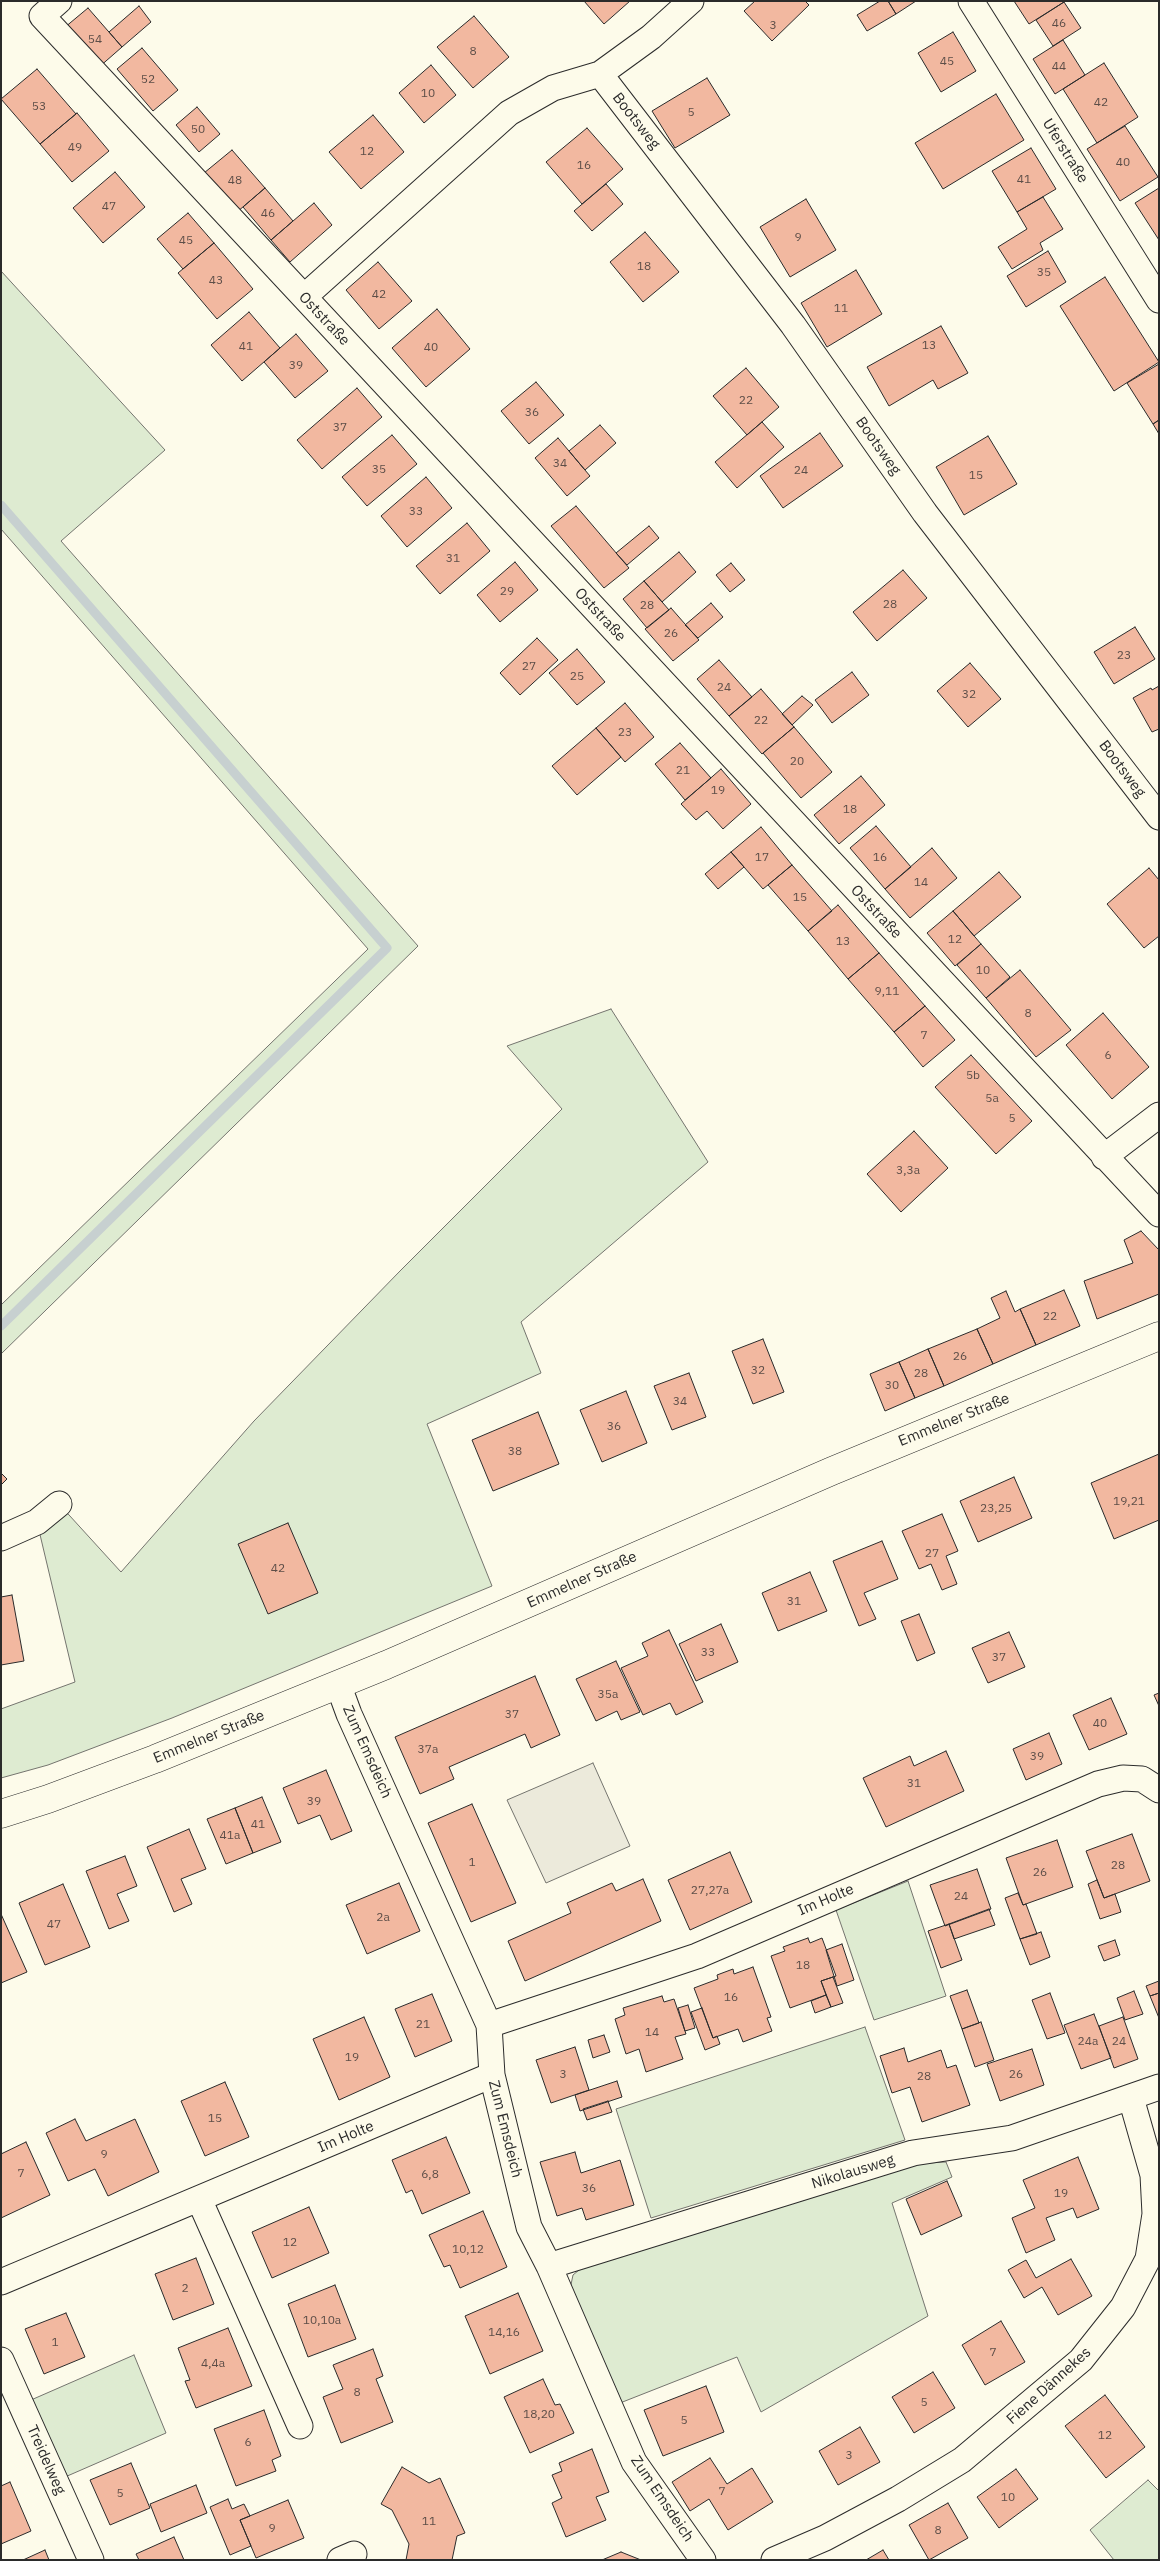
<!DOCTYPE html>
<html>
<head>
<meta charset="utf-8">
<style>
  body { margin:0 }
  #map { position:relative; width:1160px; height:2561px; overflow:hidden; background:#fdfbea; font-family:"IBM Plex Sans",sans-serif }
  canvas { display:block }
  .frame { position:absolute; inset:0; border:2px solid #2b2b2b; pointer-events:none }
</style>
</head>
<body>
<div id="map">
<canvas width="1160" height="2561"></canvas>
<div class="frame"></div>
</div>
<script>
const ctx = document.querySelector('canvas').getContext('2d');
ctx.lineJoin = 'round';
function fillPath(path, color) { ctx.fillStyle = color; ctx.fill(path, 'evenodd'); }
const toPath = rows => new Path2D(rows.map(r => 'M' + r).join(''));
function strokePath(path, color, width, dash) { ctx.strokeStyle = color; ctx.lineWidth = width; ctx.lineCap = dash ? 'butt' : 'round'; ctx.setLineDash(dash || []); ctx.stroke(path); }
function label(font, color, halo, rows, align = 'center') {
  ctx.font = font + ' "IBM Plex Sans",sans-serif'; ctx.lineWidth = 4; ctx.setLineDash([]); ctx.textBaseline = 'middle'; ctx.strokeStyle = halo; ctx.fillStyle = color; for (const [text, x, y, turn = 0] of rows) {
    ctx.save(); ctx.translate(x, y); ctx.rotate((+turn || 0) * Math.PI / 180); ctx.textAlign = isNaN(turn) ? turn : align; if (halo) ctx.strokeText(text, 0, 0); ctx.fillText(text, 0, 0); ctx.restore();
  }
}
const green = toPath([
  [1,271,165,450,61,541,418,946,1,1354,1,1305,368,949,1,529,1,271],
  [611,1009,708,1162,521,1322,541,1373,427,1424,492,1586,172,1718,48,1765,1,1778,1,1709,75,1682,37,1522,59,1504,121,1572,254,1421,400,1271,562,1109,507,1046,611,1009],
  [908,1881,946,1996,874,2020,836,1910,908,1881],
  [865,2027,905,2140,651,2218,616,2109,865,2027],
  [946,2162,952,2177,892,2203,928,2316,761,2412,737,2357,620,2403,569,2294,573,2275,585,2265,909,2164,946,2162],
  [134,2355,166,2433,65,2477,31,2400,134,2355],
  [1148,2480,1159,2491,1159,2560,1114,2560,1090,2530,1148,2480]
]);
fillPath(green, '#deebd1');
strokePath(green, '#74746e', 1);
const parking = toPath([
  [593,1763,630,1846,546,1883,507,1800,593,1763]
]);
fillPath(parking, '#eceadb');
strokePath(parking, '#74746e', 1);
strokePath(toPath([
  [1,505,387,948,1,1326]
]), '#c7d0d0', 9);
const building = toPath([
  [584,1,630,1,604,24,584,1],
  [755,1,805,1,809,5,772,41,744,11,755,1],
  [880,1,888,1,896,14,867,31,857,15,880,1],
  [888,1,916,1,896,14,888,1],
  [1014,1,1064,1,1064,2,1029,24,1014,1],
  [1064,2,1081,28,1053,46,1036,20,1064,2],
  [139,6,151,22,122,47,109,32,139,6],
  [88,8,122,47,98,68,64,28,88,8],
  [474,16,509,57,473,88,437,47,474,16],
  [953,32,976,71,941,92,918,53,953,32],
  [1063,40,1085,75,1055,94,1033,59,1063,40],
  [142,48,178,90,153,111,117,69,142,48],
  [1104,63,1138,117,1097,143,1063,89,1104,63],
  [431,65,456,95,424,123,399,93,431,65],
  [37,69,76,114,40,144,1,99,37,69],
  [707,78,730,115,675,148,652,111,707,78],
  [996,94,1024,140,943,189,915,143,996,94],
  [197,107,220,134,199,152,176,125,197,107],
  [77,113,109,151,72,182,40,144,77,113],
  [373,115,404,152,361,189,329,152,373,115],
  [1125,126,1158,177,1120,201,1087,149,1125,126],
  [587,128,623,169,582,204,546,162,587,128],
  [1031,148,1056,189,1017,212,992,171,1031,148],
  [232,150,265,188,237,212,204,173,232,150],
  [115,172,145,207,103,243,73,208,115,172],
  [606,184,623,204,592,231,574,211,606,184],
  [265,188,293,221,271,240,243,207,265,188],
  [1159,188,1159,240,1135,203,1159,188],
  [1043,197,1063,229,1040,243,1043,250,1012,269,998,247,1027,229,1017,212,1043,197],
  [806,199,836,250,790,277,760,227,806,199],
  [314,203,332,225,290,262,271,240,314,203],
  [188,213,214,243,183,269,157,239,188,213],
  [645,232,679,272,643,302,610,262,645,232],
  [214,243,253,289,217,319,178,273,214,243],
  [1048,251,1066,282,1026,307,1007,276,1048,251],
  [378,262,412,301,379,329,346,290,378,262],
  [856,270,882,314,827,347,801,303,856,270],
  [1105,277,1159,362,1114,391,1060,306,1105,277],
  [437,309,470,349,426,387,392,348,437,309],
  [249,312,280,348,242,381,211,345,249,312],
  [941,326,968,373,938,389,933,380,889,406,867,367,941,326],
  [296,334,328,371,295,398,264,362,296,334],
  [1159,364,1159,420,1153,424,1127,383,1159,364],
  [746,368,779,407,747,435,713,396,746,368],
  [536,382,564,415,529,444,501,411,536,382],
  [357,388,382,417,322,469,297,440,357,388],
  [1159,420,1159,434,1153,424,1159,420],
  [762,422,784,447,737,488,715,462,762,422],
  [600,425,616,443,585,470,569,451,600,425],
  [820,433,843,466,783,508,760,476,820,433],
  [392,435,417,464,367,506,342,477,392,435],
  [988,436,1017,484,964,515,936,467,988,436],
  [558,438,590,476,567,496,535,458,558,438],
  [426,477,452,508,407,547,381,516,426,477],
  [576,506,629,568,604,588,551,526,576,506],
  [467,523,490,551,440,594,416,566,467,523],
  [649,526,659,538,627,565,616,553,649,526],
  [679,552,696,572,662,602,644,581,679,552],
  [515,562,538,590,500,622,477,595,515,562],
  [731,563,745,580,730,592,716,575,731,563],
  [903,570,927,598,877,641,853,612,903,570],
  [644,581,669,610,647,628,623,599,644,581],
  [711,603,723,617,698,638,685,625,711,603],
  [671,608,699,640,673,661,645,629,671,608],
  [1135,627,1155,659,1114,684,1094,652,1135,627],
  [537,638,558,660,520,695,500,673,537,638],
  [577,649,605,682,577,705,549,673,577,649],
  [719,660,752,697,729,716,697,679,719,660],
  [970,663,1001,699,968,727,937,691,970,663],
  [852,672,869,695,832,723,815,700,852,672],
  [1159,686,1159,729,1152,732,1133,698,1151,688,1152,690,1159,686],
  [761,689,794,727,762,754,729,716,761,689],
  [802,696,813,705,792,725,782,714,802,696],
  [625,703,654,737,625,762,596,728,625,703],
  [794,727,832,772,801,798,763,753,794,727],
  [596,728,621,757,577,795,552,766,596,728],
  [680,743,711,778,685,800,655,764,680,743],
  [721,769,751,804,723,829,707,811,696,820,681,804,721,769],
  [861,776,885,805,839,844,814,815,861,776],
  [876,826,911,867,885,889,850,848,876,826],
  [761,827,792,865,763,889,731,852,761,827],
  [932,848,957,878,910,918,885,889,932,848],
  [731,852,744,867,718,889,705,874,731,852],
  [792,865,832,911,808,931,768,885,792,865],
  [1149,868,1159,880,1159,936,1144,948,1107,904,1149,868],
  [999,872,1021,897,974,936,953,911,999,872],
  [838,905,879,953,848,979,808,931,838,905],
  [953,911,981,944,955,966,927,933,953,911],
  [981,944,1010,977,986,998,957,965,981,944],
  [879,953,925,1006,894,1032,848,979,879,953],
  [1020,970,1071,1030,1036,1057,986,998,1020,970],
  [925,1006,955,1040,923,1067,894,1032,925,1006],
  [1103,1013,1149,1067,1112,1099,1066,1045,1103,1013],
  [971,1055,1032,1121,996,1154,935,1087,971,1055],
  [914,1131,948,1168,901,1212,867,1174,914,1131],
  [1141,1231,1159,1250,1159,1294,1097,1319,1084,1281,1133,1263,1124,1240,1141,1231],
  [1064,1290,1080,1326,1036,1345,1020,1309,1064,1290],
  [1006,1291,1015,1312,1020,1309,1036,1345,993,1364,977,1329,1000,1318,991,1298,1006,1291],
  [977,1329,993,1364,944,1386,928,1349,977,1329],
  [763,1339,784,1392,753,1404,732,1351,763,1339],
  [928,1349,944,1386,915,1398,899,1362,928,1349],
  [899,1362,915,1398,885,1411,870,1374,899,1362],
  [689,1373,706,1417,672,1430,654,1386,689,1373],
  [626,1391,647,1443,602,1462,580,1410,626,1391],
  [538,1412,559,1464,493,1491,472,1440,538,1412],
  [1159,1454,1159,1520,1114,1539,1091,1483,1159,1454],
  [1,1473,7,1479,1,1485,1,1473],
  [1014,1477,1032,1518,978,1542,960,1501,1014,1477],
  [942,1514,958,1551,946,1556,957,1584,942,1590,931,1564,919,1569,902,1531,942,1514],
  [288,1523,318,1593,268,1614,238,1544,288,1523],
  [882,1541,898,1579,864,1593,876,1619,859,1626,833,1561,882,1541],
  [810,1572,827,1611,778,1631,762,1593,810,1572],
  [12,1595,24,1661,1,1665,1,1597,12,1595],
  [919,1614,935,1653,917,1661,901,1621,919,1614],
  [721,1624,738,1662,696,1681,679,1644,721,1624],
  [669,1630,703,1702,676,1715,670,1703,643,1715,621,1668,648,1656,642,1643,669,1630],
  [1009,1632,1025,1667,988,1683,972,1648,1009,1632],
  [616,1661,640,1712,621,1720,617,1711,596,1721,576,1679,616,1661],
  [535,1676,560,1735,531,1748,525,1734,449,1767,454,1779,420,1794,395,1737,535,1676],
  [1159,1693,1159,1706,1154,1695,1159,1693],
  [1111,1698,1127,1734,1089,1750,1073,1715,1111,1698],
  [1049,1733,1062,1764,1026,1780,1013,1749,1049,1733],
  [946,1751,964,1791,886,1827,863,1778,910,1756,914,1766,946,1751],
  [326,1770,352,1831,331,1840,320,1815,298,1824,283,1788,326,1770],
  [262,1797,281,1842,253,1853,235,1808,262,1797],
  [472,1804,516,1903,471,1922,428,1823,472,1804],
  [235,1808,253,1853,226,1864,207,1819,235,1808],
  [189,1829,206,1869,181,1879,192,1904,174,1912,147,1847,189,1829],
  [1132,1834,1150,1881,1104,1898,1086,1851,1132,1834],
  [1057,1840,1073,1887,1023,1905,1006,1858,1057,1840],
  [730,1852,752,1902,690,1930,668,1880,730,1852],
  [125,1856,137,1886,117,1894,129,1921,109,1929,86,1871,125,1856],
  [977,1869,991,1909,945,1926,930,1885,977,1869],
  [643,1879,661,1921,525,1981,508,1941,571,1913,567,1903,612,1883,616,1891,643,1879],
  [1097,1880,1104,1898,1115,1894,1121,1912,1100,1919,1088,1884,1097,1880],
  [399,1883,420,1931,367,1954,346,1905,399,1883],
  [63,1884,90,1947,45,1965,19,1903,63,1884],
  [1018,1893,1023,1905,1026,1904,1037,1934,1020,1939,1005,1898,1018,1893],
  [989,1909,995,1925,954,1939,949,1924,989,1909],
  [1,1914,27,1972,1,1983,1,1914],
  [949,1924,962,1960,941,1968,928,1931,949,1924],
  [1041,1932,1050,1957,1030,1965,1020,1939,1041,1932],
  [808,1938,810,1943,822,1938,836,1976,821,1981,826,1995,790,2008,771,1956,785,1951,783,1947,808,1938],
  [1115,1940,1120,1955,1104,1961,1098,1946,1115,1940],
  [842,1944,854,1980,837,1986,826,1950,842,1944],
  [753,1967,771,2017,767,2018,772,2031,743,2042,738,2029,713,2038,694,1988,718,1979,717,1975,733,1969,734,1974,753,1967],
  [833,1977,843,2003,831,2007,821,1981,833,1977],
  [1159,1981,1159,1993,1150,1996,1146,1986,1159,1981],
  [967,1990,979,2023,962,2029,950,1996,967,1990],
  [1134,1991,1143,2014,1125,2020,1117,1998,1134,1991],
  [1050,1993,1065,2033,1047,2039,1032,2000,1050,1993],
  [1159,1993,1159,2018,1150,1996,1159,1993],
  [432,1994,452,2041,415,2057,395,2009,432,1994],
  [826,1995,831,2007,815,2013,811,2001,826,1995],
  [662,1996,664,2002,674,1999,685,2031,686,2034,675,2037,683,2059,646,2072,639,2049,626,2054,615,2019,625,2015,623,2008,662,1996],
  [688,2005,695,2028,685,2031,678,2008,688,2005],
  [702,2008,713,2038,717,2036,720,2044,705,2050,691,2012,702,2008],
  [1094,2014,1111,2058,1081,2069,1064,2025,1094,2014],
  [364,2017,390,2077,339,2100,313,2039,364,2017],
  [1123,2017,1138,2059,1114,2068,1099,2026,1123,2017],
  [981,2022,994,2060,975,2067,962,2029,981,2022],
  [604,2035,610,2052,593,2058,588,2040,604,2035],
  [575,2047,589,2090,551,2103,536,2060,575,2047],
  [904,2048,908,2062,941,2050,947,2068,956,2065,970,2105,922,2122,910,2087,892,2093,880,2056,904,2048],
  [1032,2049,1044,2085,1000,2101,987,2064,1032,2049],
  [617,2081,622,2097,580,2111,575,2095,617,2081],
  [225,2082,249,2137,205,2156,181,2101,225,2082],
  [608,2101,612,2112,587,2120,583,2109,608,2101],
  [75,2119,86,2141,135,2119,159,2172,108,2196,95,2169,68,2181,46,2133,75,2119],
  [446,2137,470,2193,422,2214,412,2190,406,2193,392,2160,446,2137],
  [26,2142,50,2195,1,2218,1,2154,26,2142],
  [575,2152,581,2173,620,2160,634,2205,586,2220,582,2208,557,2216,540,2162,575,2152],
  [1078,2157,1099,2209,1077,2218,1073,2208,1046,2218,1055,2240,1026,2253,1012,2218,1035,2208,1023,2180,1078,2157],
  [947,2181,962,2216,921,2235,906,2199,947,2181],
  [309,2207,329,2253,272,2278,252,2232,309,2207],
  [483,2211,507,2267,460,2288,450,2265,444,2267,429,2235,483,2211],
  [196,2258,214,2304,173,2320,155,2274,196,2258],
  [1071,2259,1092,2296,1058,2315,1042,2287,1024,2298,1008,2270,1026,2260,1036,2278,1071,2259],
  [335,2285,356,2339,308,2357,288,2304,335,2285],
  [518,2293,543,2351,490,2374,465,2316,518,2293],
  [66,2313,85,2357,44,2374,25,2329,66,2313],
  [1001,2321,1025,2362,985,2385,962,2345,1001,2321],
  [228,2328,252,2386,196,2408,185,2381,190,2380,178,2348,228,2328],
  [373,2349,383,2376,376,2379,393,2422,341,2443,323,2397,343,2389,333,2365,373,2349],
  [933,2372,955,2408,914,2433,892,2397,933,2372],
  [543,2379,555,2405,560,2404,574,2433,530,2453,504,2397,543,2379],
  [706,2386,724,2432,663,2456,644,2410,706,2386],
  [1105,2395,1145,2447,1106,2478,1065,2426,1105,2395],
  [264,2410,281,2456,272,2460,276,2471,236,2486,214,2429,264,2410],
  [860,2427,880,2462,838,2485,819,2451,860,2427],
  [592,2449,609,2492,596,2497,606,2520,566,2537,552,2503,562,2498,552,2475,562,2471,559,2463,592,2449],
  [710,2458,727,2484,752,2468,773,2502,728,2530,709,2499,690,2511,672,2482,710,2458],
  [131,2463,150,2508,110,2525,90,2480,131,2463],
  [402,2467,429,2483,440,2478,465,2533,457,2536,452,2560,406,2560,409,2544,392,2510,381,2504,402,2467],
  [1016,2469,1038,2499,999,2528,977,2497,1016,2469],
  [10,2482,31,2531,1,2544,1,2486,10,2482],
  [196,2485,207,2513,161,2532,150,2504,196,2485],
  [228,2499,232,2509,244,2504,250,2516,240,2520,251,2546,230,2555,210,2507,228,2499],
  [288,2500,304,2538,256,2558,240,2520,288,2500],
  [948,2503,968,2538,929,2560,909,2525,948,2503],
  [174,2537,184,2560,139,2560,136,2554,174,2537],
  [45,2550,49,2560,23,2560,45,2550],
  [883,2550,889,2560,866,2560,883,2550],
  [621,2552,641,2560,602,2560,621,2552]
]);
fillPath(building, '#f2b8a0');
strokePath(building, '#2b2b2b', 1);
const street = toPath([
  [59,1,42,16,1159,1214],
  [971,1,1159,300],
  [600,74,793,325,925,513,1159,817],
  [304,297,509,113,553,88,600,74,651,37,691,1],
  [1104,1157,1159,1115],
  [1,1538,37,1522,59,1504],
  [338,1684,349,1714,489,2025,492,2075,529,2227,549,2266,634,2462,703,2560],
  [489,2025,697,1956,1098,1784,1123,1778,1142,1779,1159,1790],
  [199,2199,300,2426],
  [549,2266,913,2153,1012,2138,1159,2087],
  [1,2282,492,2075],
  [1,2360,91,2560],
  [340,2560,354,2554],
  [774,2560,825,2538,898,2499,962,2460,1081,2360,1123,2307,1148,2259,1155,2214,1153,2175,1131,2098]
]);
const secondary = toPath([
  [1,1814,48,1799,155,1759,386,1665,832,1471,1159,1336]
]);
strokePath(street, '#2b2b2b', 27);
strokePath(secondary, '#2b2b2b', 29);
strokePath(street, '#fdfbea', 25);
strokePath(secondary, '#fdfbea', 28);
label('12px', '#5d4e48', null, [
  ["46",1059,24],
  ["3",773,26],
  ["54",95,40],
  ["8",473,52],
  ["45",947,62],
  ["44",1059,67],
  ["52",148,80],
  ["10",428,94],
  ["42",1101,103],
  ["53",39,107],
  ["5",691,113],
  ["50",198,130],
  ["49",75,148],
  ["12",367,152],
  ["40",1123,163],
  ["16",584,166],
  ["41",1024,180],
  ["48",235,181],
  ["47",109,207],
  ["46",268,214],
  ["9",798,238],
  ["45",186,241],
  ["18",644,267],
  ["35",1044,273],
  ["43",216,281],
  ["42",379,295],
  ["11",841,309],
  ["13",929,346],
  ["41",246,347],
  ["40",431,348],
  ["39",296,366],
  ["22",746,401],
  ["36",532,413],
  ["37",340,428],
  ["34",560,464],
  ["35",379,470],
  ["24",801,471],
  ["15",976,476],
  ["33",416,512],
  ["31",453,559],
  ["29",507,592],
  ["28",890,605],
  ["28",647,606],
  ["26",671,634],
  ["23",1124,656],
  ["27",529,667],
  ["25",577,677],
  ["24",724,688],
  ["32",969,695],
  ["22",761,721],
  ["23",625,733],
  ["20",797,762],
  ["21",683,771],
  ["19",718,791],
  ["18",850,810],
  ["17",762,858],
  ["16",880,858],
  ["14",921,883],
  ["15",800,898],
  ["12",955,940],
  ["13",843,942],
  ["10",983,971],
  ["9,11",887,992],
  ["8",1028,1014],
  ["7",924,1036],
  ["6",1108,1056],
  ["5b",973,1076],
  ["5a",992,1099],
  ["5",1012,1119],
  ["3,3a",908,1171],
  ["22",1050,1317],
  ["26",960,1357],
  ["32",758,1371],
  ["28",921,1374],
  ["30",892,1386],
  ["34",680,1402],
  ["36",614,1427],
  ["38",515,1452],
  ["19,21",1129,1502],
  ["23,25",996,1509],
  ["27",932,1554],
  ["42",278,1569],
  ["31",794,1602],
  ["33",708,1653],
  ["37",999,1658],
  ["35a",608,1695],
  ["37",512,1715],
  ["40",1100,1724],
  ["37a",428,1750],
  ["39",1037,1757],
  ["31",914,1784],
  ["39",314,1802],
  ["41",258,1825],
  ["41a",230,1836],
  ["1",472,1863],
  ["28",1118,1866],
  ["26",1040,1873],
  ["27,27a",710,1891],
  ["24",961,1897],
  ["2a",383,1918],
  ["47",54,1925],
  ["18",803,1966],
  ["16",731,1998],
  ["21",423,2025],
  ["14",652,2033],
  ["24a",1088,2042],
  ["24",1119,2042],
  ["19",352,2058],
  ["3",563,2075],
  ["26",1016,2075],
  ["28",924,2077],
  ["15",215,2119],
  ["9",104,2155],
  ["7",21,2174],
  ["6,8",430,2175],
  ["36",589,2189],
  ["19",1061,2194],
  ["12",290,2243],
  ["10,12",468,2250],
  ["2",185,2289],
  ["10,10a",322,2321],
  ["14,16",504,2333],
  ["1",55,2343],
  ["7",993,2353],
  ["4,4a",213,2364],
  ["8",357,2393],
  ["5",924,2403],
  ["18,20",539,2415],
  ["5",684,2421],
  ["12",1105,2436],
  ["6",248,2443],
  ["3",849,2456],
  ["7",722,2492],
  ["5",120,2494],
  ["10",1008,2498],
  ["11",429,2522],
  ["9",272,2529],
  ["8",938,2531]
]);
label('15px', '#2b2b2b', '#fdfbea', [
  ["Bootsweg",636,121,52],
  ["Uferstraße",1065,151,58],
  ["Oststraße",324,319,47],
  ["Bootsweg",878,446,55],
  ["Oststraße",600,615,47],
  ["Bootsweg",1122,769,53],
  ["Oststraße",876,912,47],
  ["Emmelner Straße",954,1420,-22],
  ["Emmelner Straße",582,1580,-24],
  ["Emmelner Straße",209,1737,-22],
  ["Zum Emsdeich",367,1752,66],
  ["Im Holte",826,1900,-23],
  ["Zum Emsdeich",505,2129,76],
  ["Im Holte",346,2137,-23],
  ["Nikolausweg",853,2172,-17],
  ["Fiene Dännekes",1049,2386,-42],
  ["Treidelweg",46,2460,66],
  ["Zum Emsdeich",662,2499,56]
]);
</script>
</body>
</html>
